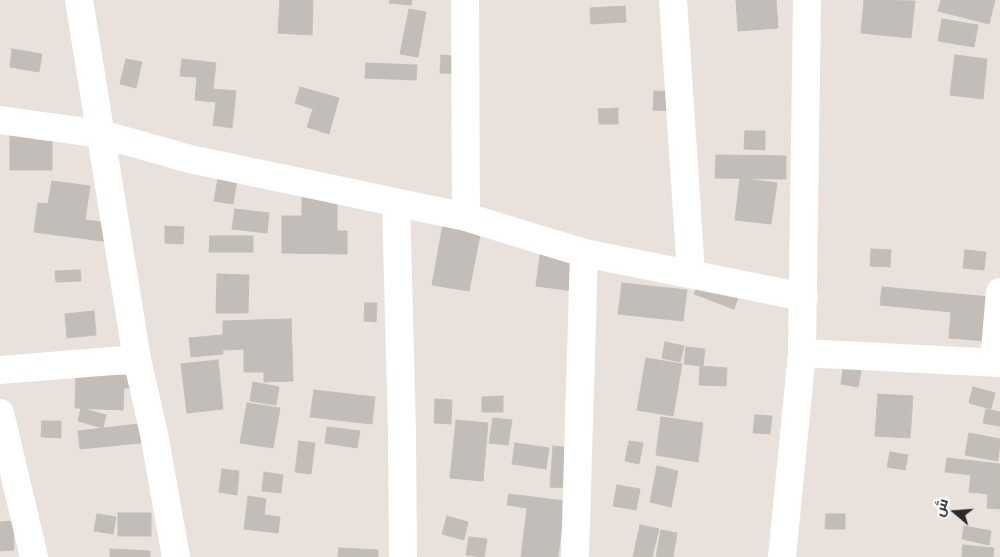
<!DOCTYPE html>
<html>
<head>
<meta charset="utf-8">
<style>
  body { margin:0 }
  #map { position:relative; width:1000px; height:557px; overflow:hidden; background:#e9e2dc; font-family:Helvetica,Cairo,sans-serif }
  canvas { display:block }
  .north { position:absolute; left:930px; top:487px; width:50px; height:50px; -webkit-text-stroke:4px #fff; paint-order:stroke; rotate:288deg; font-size:14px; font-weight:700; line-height:20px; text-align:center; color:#292929 }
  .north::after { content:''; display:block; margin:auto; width:18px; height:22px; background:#292929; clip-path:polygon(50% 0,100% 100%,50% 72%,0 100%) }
</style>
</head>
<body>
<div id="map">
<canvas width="1000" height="557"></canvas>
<div class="north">ش</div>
</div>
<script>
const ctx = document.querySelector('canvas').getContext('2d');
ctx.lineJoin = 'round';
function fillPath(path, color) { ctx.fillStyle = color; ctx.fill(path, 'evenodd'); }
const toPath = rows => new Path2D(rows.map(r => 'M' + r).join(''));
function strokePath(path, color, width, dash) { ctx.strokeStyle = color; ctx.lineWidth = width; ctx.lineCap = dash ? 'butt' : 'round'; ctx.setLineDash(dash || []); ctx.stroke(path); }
const building = toPath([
  [280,0,313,0,312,35,278,33,280,0],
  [390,0,412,0,411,5,389,3,390,0],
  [736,0,776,0,778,28,738,31,736,0],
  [864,0,915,1,911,38,861,33,864,0],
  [941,0,995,0,989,24,938,11,941,0],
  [625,6,626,22,591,24,590,8,625,6],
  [409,9,426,12,418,57,400,54,409,9],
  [942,19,978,25,974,47,938,41,942,19],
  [12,49,42,54,39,72,10,67,12,49],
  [441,55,464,57,462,74,440,73,441,55],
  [955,55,987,59,983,99,950,95,955,55],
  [126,59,142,62,136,88,120,84,126,59],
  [182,59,216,63,213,89,236,91,232,128,213,125,216,102,195,100,197,77,180,76,182,59],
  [366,63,417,65,416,80,365,78,366,63],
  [300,87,339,98,329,134,307,127,313,109,295,103,300,87],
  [654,91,675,92,674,111,653,110,654,91],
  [618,108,618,124,599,124,598,109,618,108],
  [10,126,36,126,36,140,52,140,52,170,10,170,10,126],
  [745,131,765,131,765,150,744,149,745,131],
  [716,155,786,156,786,179,715,178,716,155],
  [218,178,237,180,233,204,214,201,218,178],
  [740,178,777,183,771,224,735,220,740,178],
  [52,181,90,186,85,220,120,224,117,243,34,232,38,203,48,204,52,181],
  [302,196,337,196,337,231,347,231,347,254,282,253,282,216,302,216,302,196],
  [235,209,269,213,267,233,232,229,235,209],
  [443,224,481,230,469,291,432,285,443,224],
  [165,226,184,227,183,244,165,243,165,226],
  [210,236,253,236,253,252,209,252,210,236],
  [541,247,579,252,574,291,536,286,541,247],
  [871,249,891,250,890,267,870,266,871,249],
  [965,250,986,252,984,270,963,268,965,250],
  [80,270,81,281,56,282,55,271,80,270],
  [217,274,249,275,248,313,216,313,217,274],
  [701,278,740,292,734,309,694,294,701,278],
  [622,283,687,290,683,321,618,314,622,283],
  [882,287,990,297,986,341,949,338,951,312,880,305,882,287],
  [365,303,377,303,376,322,364,321,365,303],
  [94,311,96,335,67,338,65,314,94,311],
  [291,319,293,381,264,382,264,372,244,372,244,349,223,350,223,321,291,319],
  [222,335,223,354,191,357,189,338,222,335],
  [665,342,684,346,680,362,662,358,665,342],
  [686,347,705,349,703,366,684,364,686,347],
  [646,358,682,364,673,416,637,410,646,358],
  [218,360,223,409,187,413,181,364,218,360],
  [700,366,727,368,726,386,699,385,700,366],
  [843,368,861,371,858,387,841,384,843,368],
  [76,374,137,376,137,388,124,388,123,410,75,408,76,374],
  [253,382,279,387,276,405,250,401,253,382],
  [973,387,995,393,991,409,969,403,973,387],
  [314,390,375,397,372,424,310,417,314,390],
  [878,394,913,396,910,438,875,436,878,394],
  [503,396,503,412,482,412,482,397,503,396],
  [435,399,452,400,451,424,434,423,435,399],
  [247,403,280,408,273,448,240,443,247,403],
  [81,408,106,415,103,428,78,421,81,408],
  [986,409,1000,412,1000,426,983,423,986,409],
  [755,415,772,416,770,434,753,433,755,415],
  [661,417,703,423,698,462,656,455,661,417],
  [493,418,512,420,508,445,489,443,493,418],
  [456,420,488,423,483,481,450,478,456,420],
  [42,421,61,421,61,438,41,437,42,421],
  [148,423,150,442,80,449,78,431,148,423],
  [327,427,360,431,357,448,325,443,327,427],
  [969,433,1000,439,998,461,965,455,969,433],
  [299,441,315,443,311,474,295,472,299,441],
  [629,441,643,443,639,464,625,461,629,441],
  [515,443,549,448,546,469,512,464,515,443],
  [553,446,573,448,569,488,550,487,553,446],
  [890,452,908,455,905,470,887,467,890,452],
  [947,458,1000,464,1000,509,987,508,988,494,969,492,971,475,945,472,947,458],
  [657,466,678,471,671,507,650,502,657,466],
  [222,469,239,471,237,495,219,492,222,469],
  [264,472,283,475,281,493,262,491,264,472],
  [617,485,640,489,636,510,613,506,617,485],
  [509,494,565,501,558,557,521,557,527,508,507,505,509,494],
  [248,496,266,499,264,515,280,517,278,533,244,529,248,496],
  [118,513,151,513,151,536,118,536,118,513],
  [97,514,116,517,113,534,94,531,97,514],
  [826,514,845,514,845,529,825,529,826,514],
  [447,516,468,522,464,540,442,534,447,516],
  [13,521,14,550,0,551,0,522,13,521],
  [640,525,659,529,652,557,633,557,640,525],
  [964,526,991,531,989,545,962,539,964,526],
  [661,530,677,533,673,557,656,557,661,530],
  [469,537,487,539,484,557,466,555,469,537],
  [963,545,994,548,993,557,962,557,963,545],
  [339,548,378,550,378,557,338,557,339,548],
  [110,549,150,551,150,557,110,557,110,549]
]);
fillPath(building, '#c2bdb8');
strokePath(building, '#c4beb6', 1);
strokePath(toPath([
  [79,0,137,359,154,434,176,557],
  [465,0,466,217],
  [673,0,691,273],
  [0,120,101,134,190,159,466,217,584,253,804,297],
  [396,202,402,432,403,557],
  [802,353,1000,363],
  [994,362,1000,292],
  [0,370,137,359],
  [0,413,34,557],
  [575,557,584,253],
  [782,557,802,353,807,0]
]), '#fff', 28);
</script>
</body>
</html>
